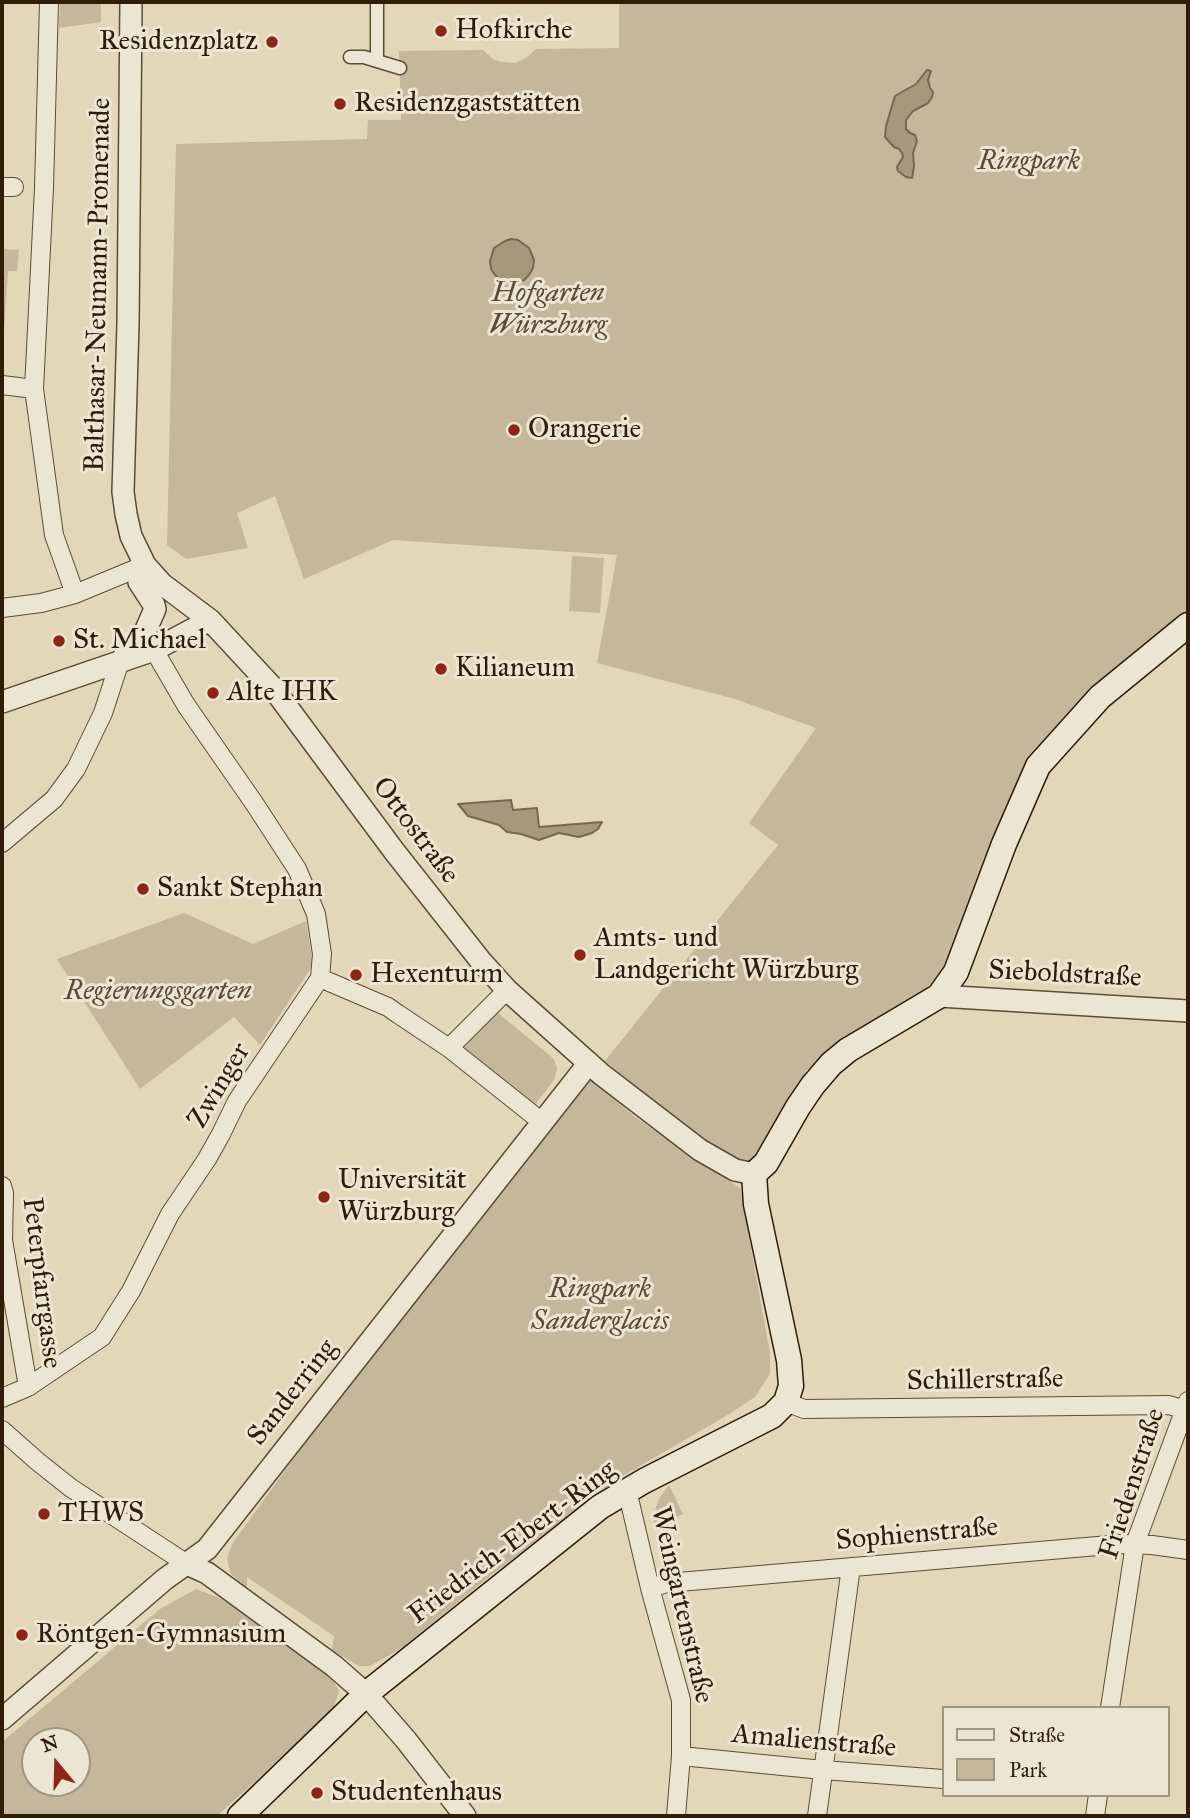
<!DOCTYPE html>
<html>
<head>
<meta charset="utf-8">
<style>
  body { margin:0 }
  #map { position:relative; width:1190px; height:1818px; overflow:hidden; background:#e2d7b9; font-family:"IM FELL Great Primer",serif }
  canvas { display:block }
  .frame { position:absolute; inset:0; border:4px solid #2f1d08; pointer-events:none }
  .legend { position:absolute; left:942px; top:1706px; width:228px; height:91px; box-sizing:border-box; background:#ece5d2; border:2px solid #a09581; margin:0; padding:9px 12px; list-style:none; font-size:21px; color:#2f1d08 }
  .legend li { display:flex; align-items:center; gap:14px; height:35px }
  .legend b { width:35px; border:2px solid #a09581 }
  .north { position:absolute; left:21px; top:1727px; width:70px; height:70px; box-sizing:border-box; background:#ece5d2; border:2px solid #a09581; border-radius:50%; rotate:341deg; font-size:19px; font-weight:700; line-height:28px; text-align:center; color:#2f1d08 }
  .north::after { content:''; display:block; margin:auto; width:24px; height:32px; background:#8f2418; clip-path:polygon(50% 0,100% 100%,50% 72%,0 100%) }
</style>
</head>
<body>
<div id="map">
<canvas width="1190" height="1818"></canvas>
<div class="frame"></div>
<ul class="legend">
<li><b style="height:9px;background:#ece5d2"></b>Straße</li>
<li><b style="height:19px;background:#c4b79b"></b>Park</li>
</ul>
<div class="north">N</div>
</div>
<script>
const ctx = document.querySelector('canvas').getContext('2d');
ctx.lineJoin = 'round';
function fillPath(path, color) { ctx.fillStyle = color; ctx.fill(path, 'evenodd'); }
const toPath = rows => new Path2D(rows.map(r => 'M' + r).join(''));
function strokePath(path, color, width, dash) { ctx.strokeStyle = color; ctx.lineWidth = width; ctx.lineCap = dash ? 'butt' : 'round'; ctx.setLineDash(dash || []); ctx.stroke(path); }
function label(font, color, halo, rows, align = 'center') {
  ctx.font = font + ' "IM FELL Great Primer",serif'; ctx.lineWidth = 6; ctx.setLineDash([]); ctx.textBaseline = 'middle'; ctx.strokeStyle = halo; ctx.fillStyle = color; for (const [text, x, y, turn = 0] of rows) {
    ctx.save(); ctx.translate(x, y); ctx.rotate((+turn || 0) * Math.PI / 180); ctx.textAlign = isNaN(turn) ? turn : align; if (halo) ctx.strokeText(text, 0, 0); ctx.fillText(text, 0, 0); ctx.restore();
  }
}
fillPath(toPath([
  [60,2,101,2,101,22,59,28],
  [619,2,1188,2,1188,622,1096,688,1030,756,997,834,945,972,929,989,841,1041,806,1071,752,1175,737,1174,605,1061,778,845,749,823,816,728,735,699,597,663,617,555,393,540,304,579,275,496,237,513,248,548,186,559,167,545,176,144,367,139,368,120,401,120,399,51,483,50,493,59,501,62,515,63,526,58,536,49,619,48],
  [2,249,19,250,17,271,8,271,4,333,2,332],
  [572,556,604,558,600,613,569,611],
  [184,913,253,944,306,921,313,965,260,1045,234,1017,140,1089,57,959],
  [497,1012,554,1059,557,1069,554,1080,534,1106,462,1050],
  [579,1069,635,1117,740,1188,770,1353,770,1374,755,1397,731,1413,616,1480,489,1577,402,1648,370,1666,359,1666,332,1650,334,1636,247,1577,247,1590,231,1574,227,1559,232,1544,384,1333],
  [669,1485,683,1514,653,1529,656,1507,659,1499],
  [196,1589,222,1599,327,1670,339,1691,333,1710,217,1816,2,1816,2,1742,160,1609],
  [35,1741,77,1741,77,1783,35,1783]
]), '#c4b79b');
const water = toPath([
  [927,70,931,71,928,80,930,88,933,92,932,97,928,103,913,111,906,120,906,129,910,133,915,135,917,141,913,153,914,166,912,178,906,177,898,171,897,167,903,157,902,153,899,149,894,147,885,137,886,126,895,96,916,84,927,70],
  [511,239,518,240,529,248,534,260,533,268,529,275,524,280,516,283,509,283,501,280,495,275,491,269,490,261,494,248,505,241,511,239],
  [511,800,513,810,537,808,539,827,602,822,598,829,592,833,579,837,559,833,539,840,521,834,507,832,499,825,468,816,458,804,511,800]
]);
fillPath(water, '#a5987d');
strokePath(water, '#76674e', 2);
const pedestrian = toPath([
  [350,57,364,57,400,68],
  [377,61,377,2]
]);
const minor = toPath([
  [49,2,44,188,34,389,54,535,75,594],
  [2,187,14,187],
  [2,385,34,389],
  [2,608,41,603,75,594,145,565],
  [2,843,54,799,76,769,103,713,120,661],
  [320,978,388,1007,398,1014,449,1048,542,1122],
  [449,1048,507,990],
  [2,1186,4,1193,3,1240,28,1387],
  [2,1398,28,1387,102,1337,131,1291,170,1214,207,1159,221,1134,237,1101,320,978,322,954,316,914,297,869,254,803,186,705,154,650],
  [786,1402,804,1409,1169,1405,1185,1410],
  [2,1430,37,1461,71,1488,187,1564],
  [627,1490,650,1588,681,1700,681,1756,676,1816],
  [650,1588,667,1583,1121,1544,1152,1545,1188,1550],
  [1110,1708,1135,1544,1188,1401],
  [681,1756,823,1770,943,1779],
  [817,1816,851,1567],
  [1095,1816,1098,1795]
]);
const tertiary = toPath([
  [131,2,128,324,123,492,126,514,131,536,145,565,162,584,210,620,273,688,394,851,480,960,507,990,601,1074,700,1150,735,1170,754,1174],
  [122,659,145,632,155,609,154,605,139,582,145,565],
  [2,702,154,650,210,620],
  [939,996,1188,1011],
  [187,1564,207,1573,334,1666,366,1694,406,1740,465,1816],
  [2,1719,165,1579,207,1549,589,1063]
]);
const secondary = toPath([
  [240,1816,366,1694,600,1507,644,1481,772,1416,786,1402,791,1386,789,1360,756,1204,754,1174,766,1163,798,1107,813,1085,831,1064,848,1050,939,996,956,972,1004,844,1038,766,1100,697,1188,625]
]);
strokePath(pedestrian, '#5c4c34', 15);
strokePath(minor, '#5c4c34', 20);
strokePath(tertiary, '#5c4c34', 24);
strokePath(secondary, '#2f1d08', 27);
strokePath(pedestrian, '#ece5d2', 12);
strokePath(minor, '#ece5d2', 18);
strokePath(tertiary, '#ece5d2', 21);
strokePath(secondary, '#ece5d2', 24);
for (const [x, y, r, color] of [
  [441,31,7,"#8f2418"],
  [272,42,7,"#8f2418"],
  [340,104,7,"#8f2418"],
  [514,430,7,"#8f2418"],
  [59,641,7,"#8f2418"],
  [441,669,7,"#8f2418"],
  [213,693,7,"#8f2418"],
  [143,889,7,"#8f2418"],
  [580,955,7,"#8f2418"],
  [356,975,7,"#8f2418"],
  [324,1197,7,"#8f2418"],
  [44,1514,7,"#8f2418"],
  [22,1635,7,"#8f2418"],
  [317,1793,7,"#8f2418"]
]) { const dot = new Path2D(); dot.arc(x, y, r, 0, 2 * Math.PI); ctx.fillStyle = color; ctx.fill(dot); strokePath(dot, '#ece5d2', 2.5); }
label('28px', '#2f1d08', '#ece5d2', [
  ["Hofkirche",455,31],
  ["Residenzplatz",258,42,"right"],
  ["Residenzgaststätten",354,104],
  ["Orangerie",528,430],
  ["St. Michael",73,641],
  ["Kilianeum",455,669],
  ["Alte IHK",227,693],
  ["Sankt Stephan",157,889],
  ["Amts- und",594,939],
  ["Landgericht Würzburg",594,971],
  ["Hexenturm",370,975],
  ["Universität",338,1181],
  ["Würzburg",338,1213],
  ["THWS",58,1514],
  ["Röntgen-Gymnasium",36,1635],
  ["Studentenhaus",331,1793]
], 'left');
label('italic 28px', '#5c4b34', '#ece5d2', [
  ["Ringpark",1029,162],
  ["Hofgarten",548,294],
  ["Würzburg",548,326],
  ["Regierungsgarten",158,992],
  ["Ringpark",600,1290],
  ["Sanderglacis",600,1322]
]);
label('28px', '#2f1d08', '#ece5d2', [
  ["Balthasar-Neumann-Promenade",99,285,-89],
  ["Ottostraße",415,831,53],
  ["Sieboldstraße",1065,975,3],
  ["Zwinger",220,1086,-59],
  ["Peterpfarrgasse",41,1283,83],
  ["Schillerstraße",985,1381,-1],
  ["Sanderring",293,1393,-52],
  ["Friedenstraße",1133,1484,-72],
  ["Sophienstraße",917,1535,-5],
  ["Friedrich-Ebert-Ring",513,1543,-37],
  ["Weingartenstraße",681,1605,77],
  ["Amalienstraße",814,1742,5]
]);
</script>
</body>
</html>
